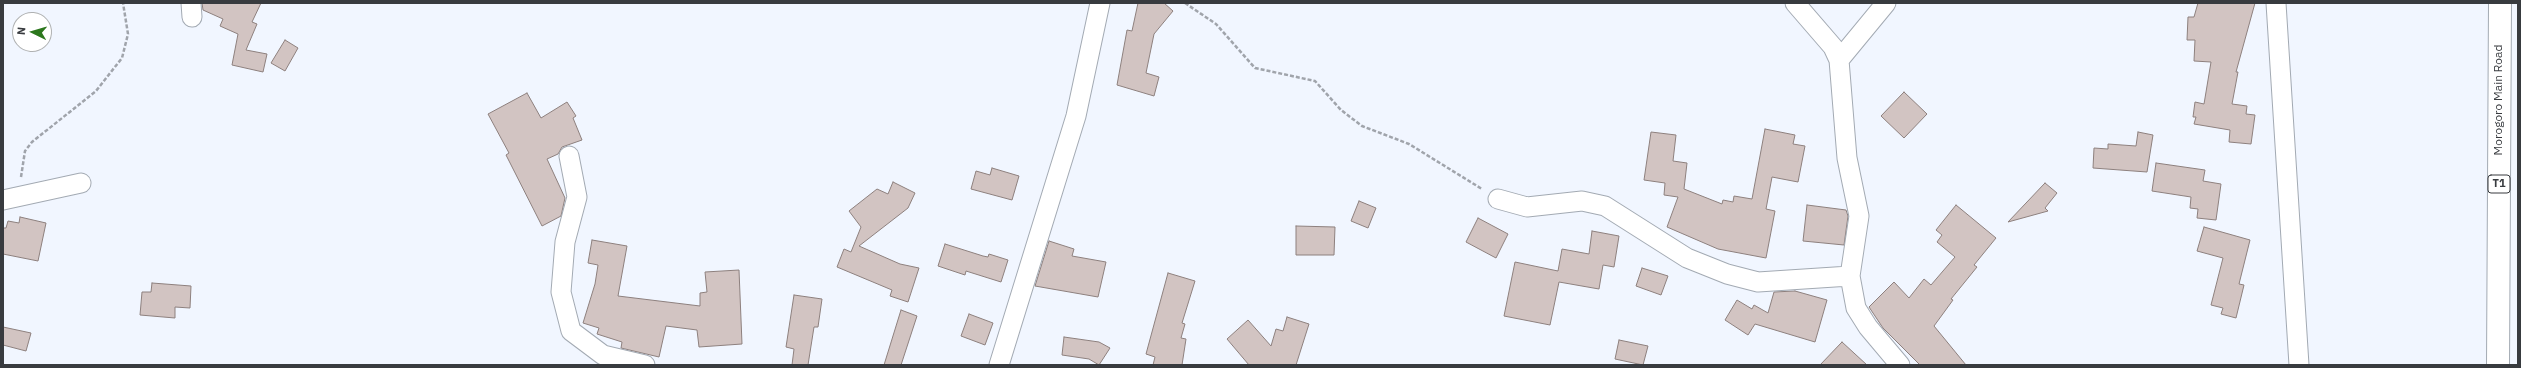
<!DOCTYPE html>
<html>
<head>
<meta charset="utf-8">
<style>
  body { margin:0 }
  #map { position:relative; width:2521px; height:368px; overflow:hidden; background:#f1f6ff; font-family:"IBM Plex Sans",sans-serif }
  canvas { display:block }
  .frame { position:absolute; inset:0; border:4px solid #383b3f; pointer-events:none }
  .north { position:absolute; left:12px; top:12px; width:40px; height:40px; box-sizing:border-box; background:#fff; border:1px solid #afb1b2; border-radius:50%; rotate:275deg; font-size:11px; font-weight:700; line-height:16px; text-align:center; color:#383b3f }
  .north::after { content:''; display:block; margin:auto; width:14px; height:18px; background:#2c771d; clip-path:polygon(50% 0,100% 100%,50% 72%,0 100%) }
</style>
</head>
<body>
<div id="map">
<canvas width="2521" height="368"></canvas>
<div class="frame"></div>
<div class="north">N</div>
</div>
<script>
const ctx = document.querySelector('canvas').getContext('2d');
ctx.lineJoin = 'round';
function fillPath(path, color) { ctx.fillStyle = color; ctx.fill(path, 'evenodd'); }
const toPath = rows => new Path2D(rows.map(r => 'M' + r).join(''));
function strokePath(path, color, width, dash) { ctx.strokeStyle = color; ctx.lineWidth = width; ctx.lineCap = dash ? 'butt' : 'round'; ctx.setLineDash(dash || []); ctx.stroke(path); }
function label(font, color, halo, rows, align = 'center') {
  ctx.font = font + ' "IBM Plex Sans",sans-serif'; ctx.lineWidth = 3; ctx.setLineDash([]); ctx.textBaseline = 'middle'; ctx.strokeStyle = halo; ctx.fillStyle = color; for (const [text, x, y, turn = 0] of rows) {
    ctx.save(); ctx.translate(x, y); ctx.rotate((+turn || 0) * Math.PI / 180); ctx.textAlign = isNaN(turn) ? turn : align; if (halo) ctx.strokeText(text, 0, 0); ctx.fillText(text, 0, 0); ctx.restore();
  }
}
const building = toPath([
  [202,3,261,3,252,22,257,24,246,50,267,54,263,72,232,65,238,34,220,26,223,19,203,10,202,3],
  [1138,3,1164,3,1173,11,1154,34,1146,73,1159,77,1154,96,1117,85,1127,30,1132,31,1138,3],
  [2198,3,2255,3,2236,72,2238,72,2232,104,2247,106,2246,114,2255,115,2251,144,2229,142,2230,130,2194,124,2196,117,2193,117,2195,102,2204,104,2211,62,2194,61,2195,40,2187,40,2188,17,2194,17,2198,3],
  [285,40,298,48,285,71,271,63,285,40],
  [1904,92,1927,114,1904,138,1881,116,1904,92],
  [527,93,541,118,567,102,576,116,573,118,582,140,562,147,558,154,547,159,565,198,561,216,542,226,506,155,509,153,488,114,527,93],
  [1765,129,1795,135,1793,144,1805,146,1798,182,1772,177,1766,209,1775,211,1766,258,1718,249,1667,227,1678,197,1664,195,1665,183,1644,180,1651,132,1676,135,1673,161,1687,163,1684,189,1722,204,1723,200,1733,202,1734,196,1752,199,1765,129],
  [2138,132,2153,135,2147,172,2093,168,2094,148,2108,149,2108,144,2136,146,2138,132],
  [2156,163,2205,170,2203,181,2221,184,2216,220,2197,218,2198,209,2190,208,2191,197,2152,191,2156,163],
  [992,168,1019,176,1012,200,971,189,976,171,990,175,992,168],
  [893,182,915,193,908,208,859,246,900,264,919,268,908,302,890,296,892,290,837,267,844,249,851,252,861,227,849,211,877,189,888,194,893,182],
  [2045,183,2057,193,2045,208,2048,211,2008,222,2045,183],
  [1359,201,1376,208,1368,228,1351,221,1359,201],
  [1807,205,1846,210,1848,216,1844,245,1803,241,1807,205],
  [1956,205,1996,238,1974,265,1977,267,1951,299,1953,300,1934,326,1966,365,1920,365,1883,328,1869,307,1894,282,1909,298,1924,279,1931,285,1955,257,1937,242,1942,235,1936,230,1956,205],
  [20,217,46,223,38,261,3,254,3,228,6,228,8,221,19,223,20,217],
  [1478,218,1508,234,1496,258,1466,242,1478,218],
  [1296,226,1335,227,1334,255,1296,255,1296,226],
  [2204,227,2250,240,2239,284,2244,285,2236,318,2221,314,2223,308,2211,305,2223,258,2197,251,2204,227],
  [1592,231,1619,236,1614,267,1603,265,1599,289,1559,282,1550,325,1504,316,1515,262,1558,271,1562,249,1589,254,1592,231],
  [592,240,627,246,618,296,700,306,700,293,707,292,705,272,739,270,742,344,699,347,697,330,666,326,659,357,621,348,622,342,597,334,599,328,583,323,595,284,598,265,588,263,592,240],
  [1049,241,1074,249,1072,256,1106,262,1098,297,1035,286,1049,241],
  [945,244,983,256,988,257,989,254,1008,260,1001,282,966,271,965,275,938,266,945,244],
  [1642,268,1668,276,1661,295,1636,286,1642,268],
  [1168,273,1195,281,1182,323,1185,324,1181,338,1186,339,1182,365,1153,365,1155,357,1146,354,1168,273],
  [152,283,191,286,190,308,175,307,175,318,140,315,142,292,151,292,152,283],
  [1795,291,1827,300,1815,342,1755,324,1748,335,1725,320,1737,300,1752,309,1754,305,1768,313,1774,292,1795,291],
  [794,295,822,299,818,327,814,327,808,365,792,365,794,349,786,347,794,295],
  [901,310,917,316,901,365,884,365,901,310],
  [969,314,993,323,985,345,961,336,969,314],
  [1287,317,1309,324,1296,365,1249,365,1227,339,1248,320,1271,346,1276,329,1283,331,1287,317],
  [3,327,31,333,26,351,3,345,3,327],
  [1064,337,1099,342,1110,348,1099,365,1089,359,1062,355,1064,337],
  [1619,340,1648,346,1643,365,1615,359,1619,340],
  [1842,342,1867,365,1820,365,1842,342]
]);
fillPath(building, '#d2c4c2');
strokePath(building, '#8d807e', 1);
const minor = toPath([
  [191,3,192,17],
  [1795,3,1833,47,1839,60,1847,158,1859,216,1850,276,1856,308,1868,327,1900,365],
  [2276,3,2299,365],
  [1839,60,1886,3],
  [569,156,577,197,565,242,561,292,571,331,603,355,645,365],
  [1498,199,1527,207,1582,201,1605,206,1687,258,1727,274,1758,282,1850,276],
  [3,200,81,183],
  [999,365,1076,116,1100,3]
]);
const trunk = toPath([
  [2498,365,2500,3]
]);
strokePath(minor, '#a3aab3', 21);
strokePath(trunk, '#a3aab3', 24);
strokePath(toPath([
  [1185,3,1216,24,1255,68,1315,81,1341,110,1362,126,1409,144,1482,189],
  [21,177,25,151,32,142,96,91,122,58,128,34,123,3]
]), '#a0a4ab', 2.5, [4, 2]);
strokePath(minor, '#fff', 19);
strokePath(trunk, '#fff', 22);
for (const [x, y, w] of [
  [2499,184,22]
]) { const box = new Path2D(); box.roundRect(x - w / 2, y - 9, w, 18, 3); ctx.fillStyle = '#fff'; ctx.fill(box); strokePath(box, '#383b3f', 1); }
label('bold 11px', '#383b3f', null, [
  ["T1",2499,184]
]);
label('12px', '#383b3f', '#fff', [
  ["Morogoro Main Road",2499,100,-90]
]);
</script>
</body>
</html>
